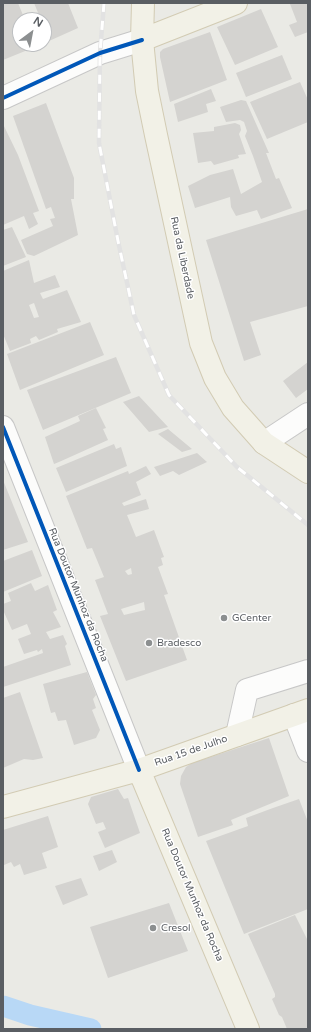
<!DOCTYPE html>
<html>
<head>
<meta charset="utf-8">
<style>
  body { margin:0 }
  #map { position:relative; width:311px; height:1032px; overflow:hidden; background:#eaeae5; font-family:"Varela Round",sans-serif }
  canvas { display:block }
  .frame { position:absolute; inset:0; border:4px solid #5a5e63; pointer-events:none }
  .north { position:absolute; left:12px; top:12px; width:40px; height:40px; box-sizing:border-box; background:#fff; border:1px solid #bdbfc1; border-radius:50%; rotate:32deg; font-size:11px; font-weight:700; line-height:16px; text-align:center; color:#5a5e63 }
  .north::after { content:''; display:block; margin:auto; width:14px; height:18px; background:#8c8f90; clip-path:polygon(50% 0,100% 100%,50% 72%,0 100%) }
</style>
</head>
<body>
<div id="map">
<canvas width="311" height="1032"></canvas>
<div class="frame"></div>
<div class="north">N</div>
</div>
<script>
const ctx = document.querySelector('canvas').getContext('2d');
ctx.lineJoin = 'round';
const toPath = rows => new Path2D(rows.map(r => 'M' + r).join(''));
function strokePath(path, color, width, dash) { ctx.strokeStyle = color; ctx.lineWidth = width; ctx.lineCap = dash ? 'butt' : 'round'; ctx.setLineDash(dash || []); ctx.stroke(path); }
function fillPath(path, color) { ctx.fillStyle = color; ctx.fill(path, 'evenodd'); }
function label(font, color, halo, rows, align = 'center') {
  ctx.font = font + ' "Varela Round",sans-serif'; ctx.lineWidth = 3; ctx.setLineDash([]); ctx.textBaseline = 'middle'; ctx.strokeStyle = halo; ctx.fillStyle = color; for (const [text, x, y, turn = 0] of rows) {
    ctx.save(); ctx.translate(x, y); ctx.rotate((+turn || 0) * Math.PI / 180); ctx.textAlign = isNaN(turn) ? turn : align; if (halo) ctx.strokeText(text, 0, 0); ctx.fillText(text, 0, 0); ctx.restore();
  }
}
strokePath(toPath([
  [3,1006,30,1015,91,1029]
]), '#b8d8f6', 21);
fillPath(toPath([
  [3,3,18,3,25,20,20,20,20,44,34,44,35,47,3,60],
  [34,3,68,3,78,28,49,41,44,27,44,20,41,20],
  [293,3,307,3,308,4,308,32,295,37,289,25,297,22,290,4],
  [261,9,278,47,235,65,217,27],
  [210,32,227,80,170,102,160,57,160,52,163,49],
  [282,55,292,79,246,97,236,73],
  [300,82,308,100,308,122,267,139,250,102],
  [211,89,216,101,206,104,208,112,178,122,174,104],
  [241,100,246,101,269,153,266,153,276,179,279,178,292,208,261,219,257,210,236,216,231,207,230,197,195,208,188,186,210,175,233,169,241,194,262,182,253,156,245,136,247,131,244,122,240,120,226,122,220,107],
  [46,103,74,178,74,199,71,199,78,235,34,256,27,254,21,240,53,226,50,219,55,218,51,207,46,209,13,116],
  [235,123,240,125,241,130,239,134,246,154,238,155,239,158,214,165,211,161,198,163,193,133,214,131,214,127],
  [3,124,18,155,39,211,33,213,38,224,29,229,24,216,3,225],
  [308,209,308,306,250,322,261,355,244,361,206,240],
  [12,227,26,257,3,266,3,230],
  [29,260,34,283,55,275,60,287,40,293,43,299,67,290,81,322,57,329,58,332,39,340,36,336,30,339,31,343,10,351,3,334,3,271],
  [34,303,39,317,34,318,29,305],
  [90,322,104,355,20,390,7,354],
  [116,357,131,393,43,430,27,390],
  [308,362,308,389,296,398,283,381],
  [139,396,168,427,149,432,123,402],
  [96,408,106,428,103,429,108,440,59,462,54,464,45,437,80,421,78,416],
  [168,429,192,449,182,452,158,434],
  [114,444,116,449,121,447,127,466,66,492,56,468],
  [197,453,207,462,179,475,173,471,160,476,154,467],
  [146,466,151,474,136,482,141,495,122,503,124,506,146,499,149,509,127,515,136,537,154,530,164,557,161,558,163,565,158,567,168,594,164,595,187,660,126,681,100,616,108,614,95,580,104,577,92,548,87,549,66,496,128,471,129,474],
  [131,568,132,574,128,575,125,571],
  [144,602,145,610,124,615,121,609],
  [3,480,28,542,3,550],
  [32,550,42,576,3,592,3,561],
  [31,583,35,591,48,585,57,610,53,612,61,627,46,632,50,639,63,635,67,644,65,646,71,665,3,687,3,667,43,653,42,649,38,652,37,650,24,654,18,639,31,634,27,624,12,630,3,610,3,604,11,601,8,593],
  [87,672,96,695,93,699,96,708,92,710,100,730,96,738,74,745,66,720,58,721,55,712,51,713,43,684],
  [20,692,43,758,33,760,24,759,3,768,3,698],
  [269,738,289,796,231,820,233,825,198,837,180,784,181,776,186,767,192,763],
  [118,789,124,799,128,798,140,833,105,848,98,832,106,829,103,822,96,824,88,804,91,797],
  [299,799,308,822,308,909,244,934,206,841,248,826,246,818,273,808],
  [48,816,58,847,42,853,47,868,24,875,20,864,14,867,11,862,4,865,3,862,3,830],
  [112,850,117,862,99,871,93,856],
  [81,878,88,895,63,905,55,886],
  [169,903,188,951,108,978,90,927],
  [295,915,308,941,308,1029,287,1029,282,1017,279,1015,272,999,275,997,275,994,248,934]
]), '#d4d3d0');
const minor = toPath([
  [3,98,100,53,142,40],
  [3,427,139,770],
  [264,443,308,414],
  [294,715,308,751],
  [237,735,247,690,308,671]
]);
const major = toPath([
  [143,3,142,40,147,91,156,135,201,343,215,378,233,408,264,443,308,472],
  [142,40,236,3],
  [139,770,248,1029],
  [3,807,139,770,308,710]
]);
strokePath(minor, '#c7c7c7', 24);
strokePath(major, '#d2cbb3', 24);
strokePath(minor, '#fcfcfb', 22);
strokePath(major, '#f2f1e7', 22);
const rail = toPath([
  [104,3,100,53,99,143,118,241,134,315,169,395,237,467,308,525]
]);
strokePath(rail, '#e2e2e2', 4.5);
strokePath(rail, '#fff', 3, [9]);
strokePath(toPath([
  [3,98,100,53,142,40],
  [3,427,139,770]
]), '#0057b8', 4);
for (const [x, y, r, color] of [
  [224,618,4,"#8c8f90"],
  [149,643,4,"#8c8f90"],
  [153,928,4,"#8c8f90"]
]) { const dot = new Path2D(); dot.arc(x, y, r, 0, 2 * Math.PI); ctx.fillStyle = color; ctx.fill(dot); strokePath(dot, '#fff', 1.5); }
label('10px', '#5a5e63', '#fff', [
  ["Rua da Liberdade",182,258,78],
  ["Rua Doutor Munhoz da Rocha",78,595,68],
  ["Rua 15 de Julho",191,751,-19],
  ["Rua Doutor Munhoz da Rocha",192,895,67]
]);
label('10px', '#5a5e63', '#fff', [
  ["GCenter",232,618],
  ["Bradesco",157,643],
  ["Cresol",161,928]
], 'left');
</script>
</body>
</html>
